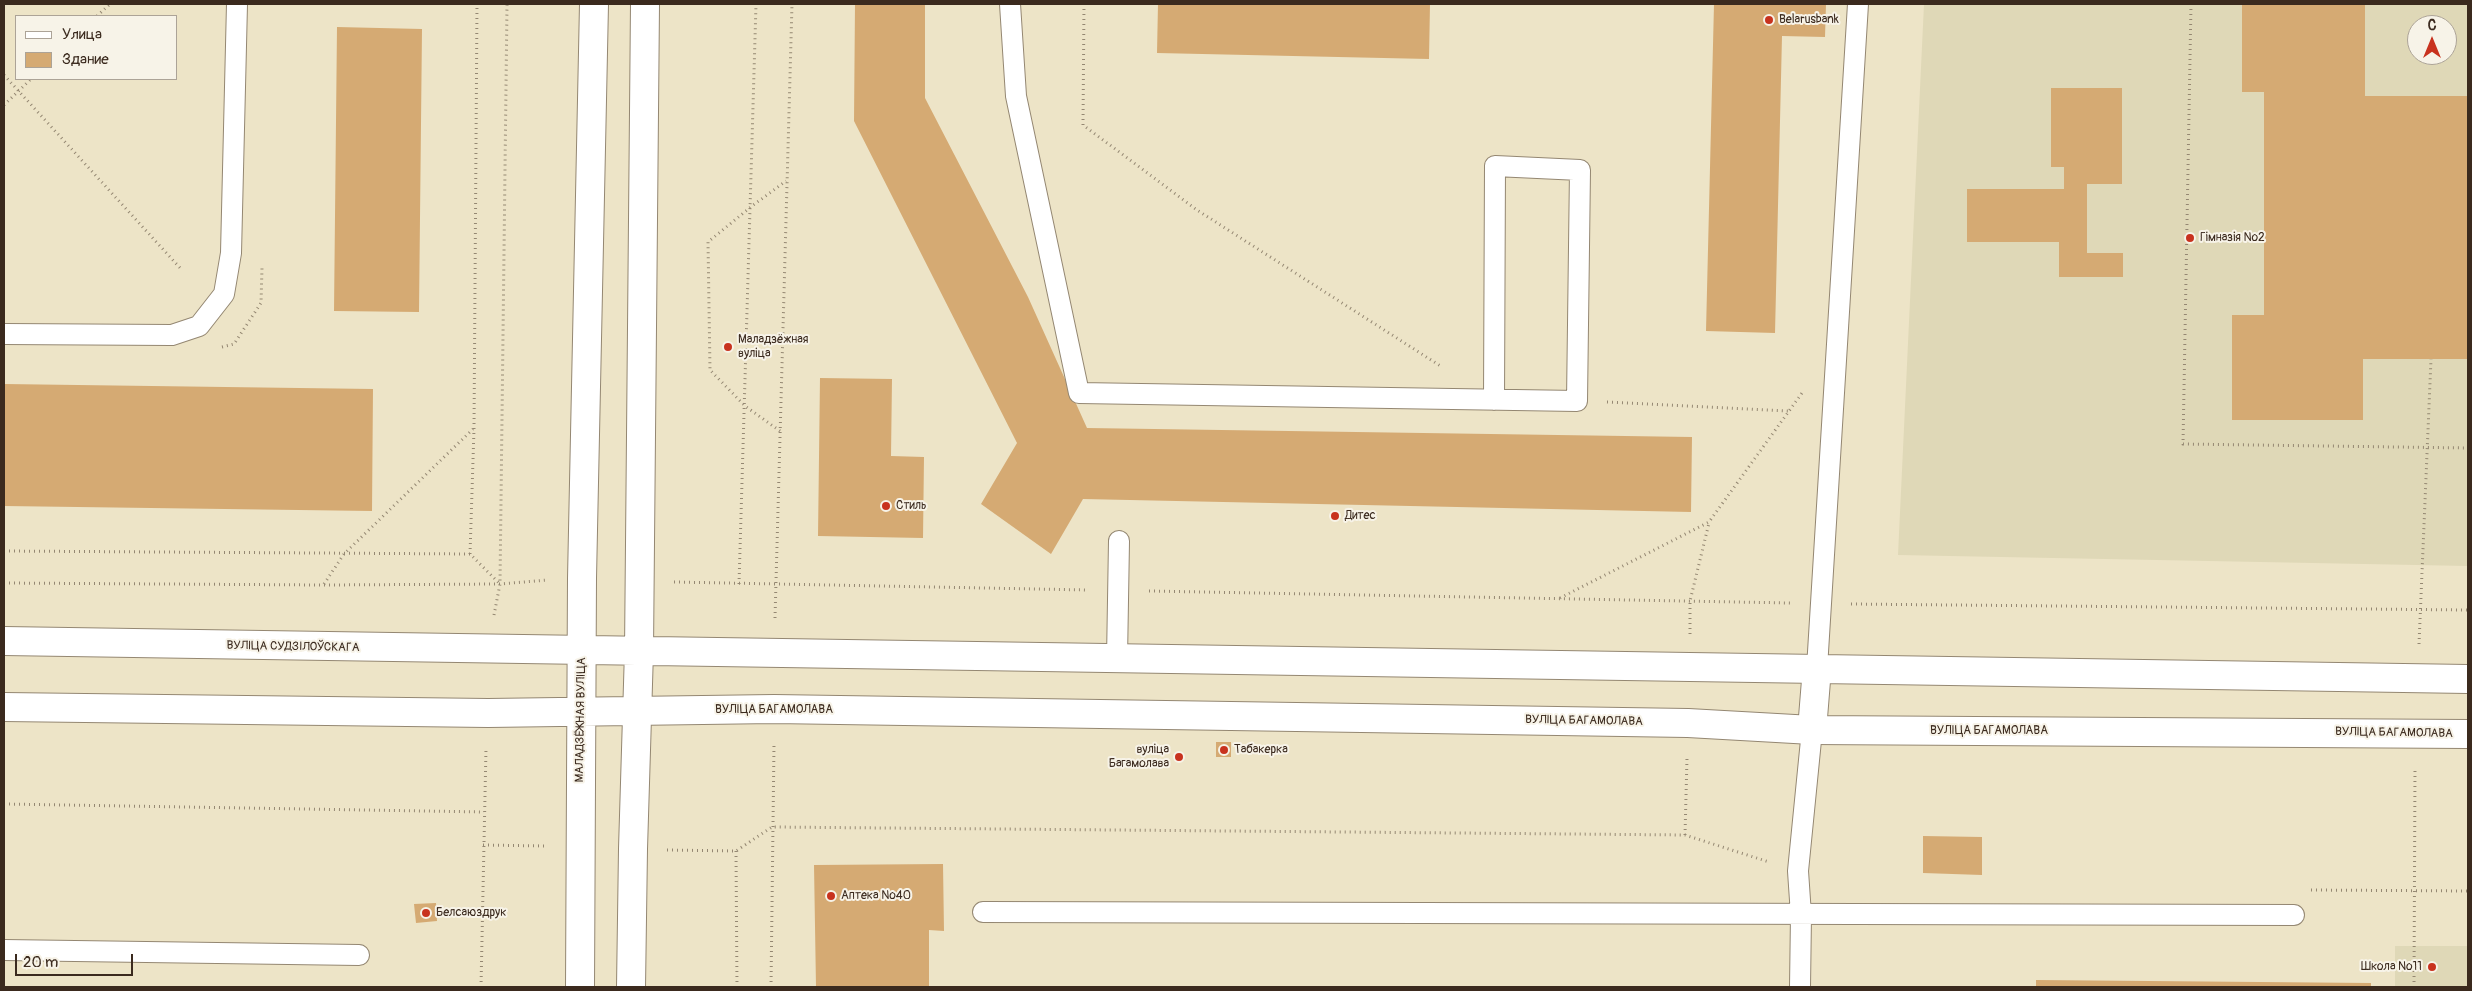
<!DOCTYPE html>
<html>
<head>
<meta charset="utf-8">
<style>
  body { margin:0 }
  #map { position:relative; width:2472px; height:991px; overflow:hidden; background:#ede4c7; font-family:Pangolin,sans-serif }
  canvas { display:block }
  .frame { position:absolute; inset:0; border:5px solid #3b2a1e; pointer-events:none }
  .legend { position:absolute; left:15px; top:15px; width:162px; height:65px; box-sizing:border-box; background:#f7f3e8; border:1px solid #aca397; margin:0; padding:6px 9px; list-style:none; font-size:15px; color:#3b2a1e }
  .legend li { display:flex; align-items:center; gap:10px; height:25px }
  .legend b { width:25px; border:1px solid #aca397 }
  .north { position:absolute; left:2407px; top:15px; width:50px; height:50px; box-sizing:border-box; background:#f7f3e8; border:1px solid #aca397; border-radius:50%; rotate:0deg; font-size:14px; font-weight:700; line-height:20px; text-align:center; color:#3b2a1e }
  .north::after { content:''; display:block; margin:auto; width:18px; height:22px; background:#c8321e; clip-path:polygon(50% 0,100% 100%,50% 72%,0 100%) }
  .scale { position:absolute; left:15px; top:954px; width:118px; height:22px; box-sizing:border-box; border:2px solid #3b2a1e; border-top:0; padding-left:6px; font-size:15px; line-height:18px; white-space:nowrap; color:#3b2a1e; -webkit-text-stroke:4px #f7f3e8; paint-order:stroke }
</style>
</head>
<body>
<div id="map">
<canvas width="2472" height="991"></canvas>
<div class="frame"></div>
<ul class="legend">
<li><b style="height:6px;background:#fff"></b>Улица</li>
<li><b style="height:14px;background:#d5aa73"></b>Здание</li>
</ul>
<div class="north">С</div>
<div class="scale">20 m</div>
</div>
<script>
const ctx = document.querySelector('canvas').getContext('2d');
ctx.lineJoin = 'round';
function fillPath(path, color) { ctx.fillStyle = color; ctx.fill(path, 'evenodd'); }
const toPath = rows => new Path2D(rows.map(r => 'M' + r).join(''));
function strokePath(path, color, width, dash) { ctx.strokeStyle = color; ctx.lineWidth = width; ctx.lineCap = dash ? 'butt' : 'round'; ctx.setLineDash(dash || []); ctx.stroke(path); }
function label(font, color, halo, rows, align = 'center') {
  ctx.font = font + ' Pangolin,sans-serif'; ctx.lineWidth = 4; ctx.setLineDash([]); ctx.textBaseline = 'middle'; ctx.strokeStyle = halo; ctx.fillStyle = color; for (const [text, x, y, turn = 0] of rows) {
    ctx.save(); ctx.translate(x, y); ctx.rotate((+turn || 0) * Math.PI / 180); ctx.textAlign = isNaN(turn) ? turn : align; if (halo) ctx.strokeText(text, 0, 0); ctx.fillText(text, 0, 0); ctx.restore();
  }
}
fillPath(toPath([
  [1924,4,2468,4,2468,566,1898,555],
  [2417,25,2447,25,2447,55,2417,55],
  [2395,946,2468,946,2468,987,2395,987]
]), '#dfd8b7');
fillPath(toPath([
  [855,4,925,4,925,98,1028,297,1087,428,1692,437,1691,512,1083,499,1051,554,981,504,1017,443,854,121],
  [1158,4,1430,4,1429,59,1157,53],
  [1714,4,1826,4,1825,37,1782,36,1775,333,1706,331],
  [2242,4,2365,4,2365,96,2468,96,2468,359,2363,359,2363,420,2232,420,2232,315,2264,315,2264,92,2242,92],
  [337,27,422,29,419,312,334,311],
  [2051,88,2122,88,2122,184,2087,184,2087,253,2123,253,2123,277,2059,277,2059,242,1967,242,1967,189,2064,189,2064,167,2051,167],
  [820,378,892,379,891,456,924,457,923,538,818,536],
  [4,384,373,389,372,511,4,506],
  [1216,742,1231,742,1231,757,1216,757],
  [1923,836,1982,837,1982,875,1923,873],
  [943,864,944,931,929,930,929,987,816,987,814,865],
  [436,903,437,921,416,923,414,904],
  [2036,980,2371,983,2371,987,2036,987]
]), '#d5aa73');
const lane = toPath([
  [1010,4,1016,96,1079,393,1577,401,1580,170,1495,166,1494,400],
  [4,334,172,335,199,326,224,294,231,253,237,4],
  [1117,659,1119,541],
  [1817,668,1858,4],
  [983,912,2294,915],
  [4,950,359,955],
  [1800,987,1801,915,1798,871,1812,730]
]);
const secondary = toPath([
  [4,641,2468,679],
  [4,707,488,713,774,709,1688,723,1812,730,2468,734],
  [1812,730,1817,668],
  [580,987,582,578,594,4],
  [631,987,633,849,639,651,645,4]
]);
strokePath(lane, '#948772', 22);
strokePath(secondary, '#948772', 30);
strokePath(toPath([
  [1084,4,1083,125,1197,210,1442,367],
  [2191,4,2183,444,2468,448],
  [97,16,110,4],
  [4,75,181,269],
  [4,105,31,79],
  [222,347,234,344,261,303,262,268],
  [1607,402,1788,411],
  [780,431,745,406,710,370,708,242,752,206,786,181],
  [4,551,470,554,499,583],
  [470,554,474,429,477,4],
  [674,582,1088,590],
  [4,583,323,585,500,584,548,580],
  [324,584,344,554,473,429],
  [739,584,756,4],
  [1149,591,1790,603],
  [1560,598,1709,522,1802,393],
  [1851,604,2468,610],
  [494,615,500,584,507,4],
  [775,618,792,4],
  [1690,634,1690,601,1709,523],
  [2419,644,2431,359],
  [4,804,484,812],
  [1685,835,1687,758],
  [483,845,546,846],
  [667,850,736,851,772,827,1685,835,1769,862],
  [736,851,737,987],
  [2311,890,2468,891],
  [481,987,486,748],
  [771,987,774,744],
  [2414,987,2415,768]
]), '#948772', 3, [1, 4]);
strokePath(lane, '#fff', 20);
strokePath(secondary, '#fff', 28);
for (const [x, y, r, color] of [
  [1769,20,5,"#c8321e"],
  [2190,238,5,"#c8321e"],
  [728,347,5,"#c8321e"],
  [886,506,5,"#c8321e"],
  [1335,516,5,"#c8321e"],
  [1224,750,5,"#c8321e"],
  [1179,757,5,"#c8321e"],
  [831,896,5,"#c8321e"],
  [426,913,5,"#c8321e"],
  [2432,967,5,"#c8321e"]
]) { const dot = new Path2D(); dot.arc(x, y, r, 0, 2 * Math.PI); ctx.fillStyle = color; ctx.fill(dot); strokePath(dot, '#f7f3e8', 2); }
label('12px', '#3b2a1e', '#f7f3e8', [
  ["Belarusbank",1779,20],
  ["Гімназія №2",2200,238],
  ["Маладзёжная",738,340],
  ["вуліца",738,354],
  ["Стиль",896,506],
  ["Дитес",1345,516],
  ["вуліца",1169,750,"right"],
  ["Багамолава",1169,764,"right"],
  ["Табакерка",1234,750],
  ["Аптека №40",841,896],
  ["Белсаюздрук",436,913],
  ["Школа №11",2422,967,"right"]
], 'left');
label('12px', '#3b2a1e', '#f7f3e8', [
  ["ВУЛІЦА СУДЗІЛОЎСКАГА",293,647,1],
  ["ВУЛІЦА БАГАМОЛАВА",774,710],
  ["МАЛАДЗЁЖНАЯ ВУЛІЦА",581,720,-89],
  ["ВУЛІЦА БАГАМОЛАВА",1584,721,1],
  ["ВУЛІЦА БАГАМОЛАВА",1989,731],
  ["ВУЛІЦА БАГАМОЛАВА",2394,733,1]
]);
</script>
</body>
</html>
